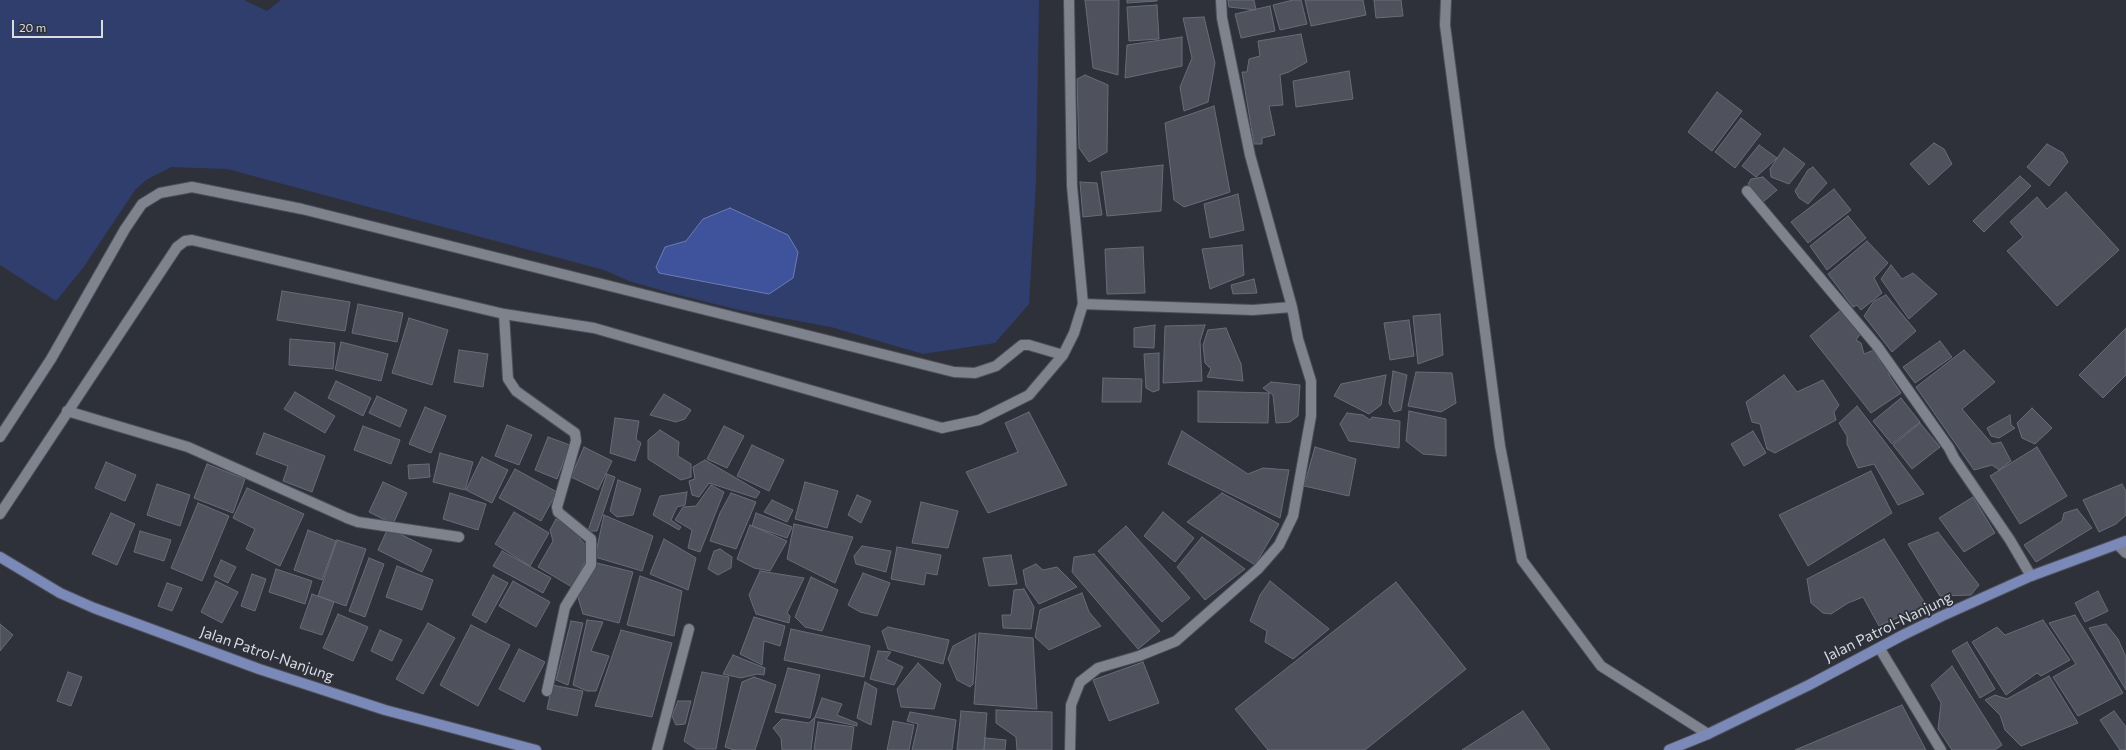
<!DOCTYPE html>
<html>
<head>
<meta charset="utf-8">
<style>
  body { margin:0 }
  #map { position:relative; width:2126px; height:750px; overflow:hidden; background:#2e313a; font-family:Commissioner,sans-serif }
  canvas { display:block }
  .scale { position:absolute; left:12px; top:20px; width:91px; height:18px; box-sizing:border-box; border:2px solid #d8dbe1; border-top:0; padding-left:5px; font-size:12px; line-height:14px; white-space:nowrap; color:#d8dbe1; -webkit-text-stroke:3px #2e313a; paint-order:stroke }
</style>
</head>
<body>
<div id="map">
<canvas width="2126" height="750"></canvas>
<div class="scale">20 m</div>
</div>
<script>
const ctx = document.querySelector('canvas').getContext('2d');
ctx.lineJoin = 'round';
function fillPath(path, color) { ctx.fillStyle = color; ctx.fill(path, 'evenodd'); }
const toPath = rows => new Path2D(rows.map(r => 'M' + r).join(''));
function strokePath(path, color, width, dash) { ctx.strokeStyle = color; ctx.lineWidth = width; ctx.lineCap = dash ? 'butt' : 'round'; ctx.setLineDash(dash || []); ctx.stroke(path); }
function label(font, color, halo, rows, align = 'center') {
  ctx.font = font + ' Commissioner,sans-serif'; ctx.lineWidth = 3.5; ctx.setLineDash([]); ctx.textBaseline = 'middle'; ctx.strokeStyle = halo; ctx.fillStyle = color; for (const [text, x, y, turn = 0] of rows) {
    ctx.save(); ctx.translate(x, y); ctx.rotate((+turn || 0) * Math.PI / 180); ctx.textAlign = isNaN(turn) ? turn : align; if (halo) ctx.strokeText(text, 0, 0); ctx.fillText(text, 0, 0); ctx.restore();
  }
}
fillPath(toPath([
  [0,0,244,0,267,11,281,0,1039,0,1036,180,1029,304,995,343,923,354,831,327,739,310,667,292,629,281,604,270,227,169,171,167,146,180,135,190,83,268,56,301,0,265],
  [703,219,769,294,665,247,686,241]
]), '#303e6e');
const water = toPath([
  [730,208,788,235,798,252,793,278,769,294,659,273,656,267,665,247,686,241,703,219,730,208]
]);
fillPath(water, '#3f539d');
strokePath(water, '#6d7cb1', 1);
const building = toPath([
  [1085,0,1119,0,1118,75,1093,68,1085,0],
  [1127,0,1157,0,1157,1,1127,3,1127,0],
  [1228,0,1254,0,1256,10,1229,7,1228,0],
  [1293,0,1301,0,1307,24,1280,30,1273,5,1293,0],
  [1305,0,1363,0,1366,15,1311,26,1305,0],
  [1374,0,1401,0,1403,16,1376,18,1374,0],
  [1157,5,1159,39,1129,41,1127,7,1157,5],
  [1270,6,1275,31,1241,38,1235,14,1270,6],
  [1204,17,1215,63,1208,102,1184,111,1180,87,1192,58,1183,18,1204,17],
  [1301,34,1307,62,1289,72,1280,75,1283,105,1269,106,1275,135,1262,138,1262,144,1254,144,1242,72,1247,72,1249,59,1260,56,1258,41,1301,34],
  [1182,37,1182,66,1125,78,1127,45,1182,37],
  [1349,71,1353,99,1296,107,1293,81,1349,71],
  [1085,75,1108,85,1107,152,1089,162,1079,148,1077,79,1085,75],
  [1717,92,1742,111,1712,151,1688,132,1717,92],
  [1214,106,1230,192,1184,207,1174,200,1165,123,1214,106],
  [1741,118,1761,134,1735,168,1715,152,1741,118],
  [1934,143,1944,149,1952,164,1929,185,1910,164,1934,143],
  [2047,144,2063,153,2068,162,2049,186,2027,167,2047,144],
  [1759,145,1777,158,1756,177,1742,166,1759,145],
  [1784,148,1805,164,1789,184,1771,177,1770,169,1784,148],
  [1163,165,1161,211,1107,216,1101,172,1163,165],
  [1813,167,1827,183,1808,204,1799,198,1795,191,1808,170,1813,167],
  [2020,176,2031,186,1984,232,1973,221,2020,176],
  [1763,177,1777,190,1763,202,1748,184,1751,179,1763,177],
  [1080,182,1097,183,1102,215,1083,217,1080,182],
  [1834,189,1851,210,1808,243,1791,222,1834,189],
  [2066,192,2119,250,2057,306,2007,251,2023,237,2010,222,2037,197,2047,209,2066,192],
  [1238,194,1244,230,1210,238,1204,204,1238,194],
  [1848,216,1866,238,1827,270,1810,246,1848,216],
  [1867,241,1888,263,1874,278,1882,293,1861,310,1857,305,1853,307,1828,274,1867,241],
  [1242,245,1244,275,1210,289,1202,249,1242,245],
  [1143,247,1145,293,1107,294,1105,249,1143,247],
  [1891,265,1902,279,1913,273,1937,294,1909,319,1881,279,1891,265],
  [1254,279,1257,293,1233,294,1231,285,1254,279],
  [282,291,350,302,345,331,277,320,282,291],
  [1886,295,1916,331,1892,352,1864,316,1874,301,1886,295],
  [358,304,403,313,397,342,352,333,358,304],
  [1842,309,1861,333,1856,340,1861,343,1864,354,1874,350,1880,361,1885,362,1890,377,1901,393,1871,413,1810,336,1842,309],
  [1440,314,1443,355,1418,364,1413,316,1440,314],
  [409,318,448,330,432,385,392,373,409,318],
  [1409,320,1414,356,1390,360,1384,323,1409,320],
  [1155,325,1154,348,1134,347,1134,328,1155,325],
  [1205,325,1200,341,1202,381,1163,383,1165,326,1205,325],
  [1226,328,1241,364,1243,381,1207,377,1211,369,1205,363,1203,345,1208,330,1226,328],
  [2126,328,2126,375,2103,398,2079,375,2126,328],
  [290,339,335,343,333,369,289,365,290,339],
  [1940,341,1952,357,1915,383,1903,367,1940,341],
  [341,342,388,354,381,381,335,370,341,342],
  [459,350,488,354,483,387,454,382,459,350],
  [1964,350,1995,382,1962,409,1992,444,2001,442,2011,461,1999,470,1992,465,1974,470,1916,387,1964,350],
  [1159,353,1159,390,1153,392,1146,388,1144,354,1159,353],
  [1393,371,1407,375,1401,410,1394,412,1389,403,1393,371],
  [1416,372,1452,373,1456,403,1441,412,1408,406,1416,372],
  [1386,375,1381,405,1369,414,1334,396,1341,384,1386,375],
  [1784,375,1797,392,1823,380,1839,405,1834,412,1836,420,1775,453,1767,449,1760,424,1752,422,1746,402,1784,375],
  [1103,378,1142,379,1141,402,1102,402,1103,378],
  [336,381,371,398,363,416,328,398,336,381],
  [1271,382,1300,385,1298,416,1290,422,1276,423,1273,395,1263,388,1271,382],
  [1198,391,1269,393,1268,423,1198,422,1198,391],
  [295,392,335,416,325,433,284,409,295,392],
  [664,394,691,410,685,419,676,422,650,415,664,394],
  [377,396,407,410,400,427,369,413,377,396],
  [1901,398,1920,422,1892,444,1873,421,1901,398],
  [1857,406,1888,446,1924,494,1898,505,1874,464,1858,468,1847,444,1847,436,1839,423,1857,406],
  [425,407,446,416,431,453,409,444,425,407],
  [2032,408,2052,428,2035,444,2022,438,2017,423,2032,408],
  [1409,411,1446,419,1446,456,1423,454,1406,441,1409,411],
  [1029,412,1067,485,988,513,966,472,1018,452,1005,423,1029,412],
  [1347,413,1363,415,1370,420,1372,417,1400,421,1399,448,1349,441,1340,424,1347,413],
  [2010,415,2011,425,2015,428,1999,438,1991,436,1987,428,2010,415],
  [615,418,639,421,636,439,641,443,635,461,610,453,615,418],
  [1920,423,1940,447,1912,469,1893,445,1920,423],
  [507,425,532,435,519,465,495,456,507,425],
  [363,426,400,440,391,464,354,450,363,426],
  [724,426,744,436,727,468,707,459,724,426],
  [660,430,679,442,678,456,691,464,691,477,681,480,648,459,648,440,660,430],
  [1182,431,1248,474,1263,468,1289,470,1280,518,1168,464,1182,431],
  [1753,431,1766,453,1744,466,1731,444,1753,431],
  [264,433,325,456,312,492,283,481,288,466,256,454,264,433],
  [548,437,570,445,557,479,535,470,548,437],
  [752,445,784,460,769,491,737,476,752,445],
  [584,447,612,461,598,490,571,477,584,447],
  [1315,447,1356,459,1349,496,1304,486,1315,447],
  [2037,447,2067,496,2020,524,1990,476,2037,447],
  [440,453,473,462,465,490,433,482,440,453],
  [482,457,508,470,492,503,466,490,482,457],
  [705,460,760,492,756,498,709,483,699,497,692,495,689,481,695,479,693,467,705,460],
  [106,462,136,475,125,501,95,488,106,462],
  [207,464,245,479,233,513,194,498,207,464],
  [429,464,430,477,409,479,408,465,429,464],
  [515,469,557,492,541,521,499,498,515,469],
  [1871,471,1892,513,1808,566,1779,515,1871,471],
  [607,474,615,477,597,531,588,531,607,474],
  [618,480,641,489,633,515,617,517,610,511,618,480],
  [383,482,407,493,393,524,369,512,383,482],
  [805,482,838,491,827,528,795,519,805,482],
  [157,484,190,495,180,526,147,515,157,484],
  [2122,484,2126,491,2126,515,2116,524,2099,532,2083,500,2122,484],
  [711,485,724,492,700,552,688,548,692,530,675,520,683,507,696,506,711,485],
  [247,488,304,514,280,566,246,549,255,529,233,518,247,488],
  [687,492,685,505,677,507,671,520,681,527,679,530,653,515,660,496,687,492],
  [450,493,486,504,478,530,443,519,450,493],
  [731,493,756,502,736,549,710,541,720,513,731,493],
  [1222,493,1279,524,1255,565,1187,522,1222,493],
  [857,495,871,501,861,523,848,515,857,495],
  [1973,497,1995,533,1964,552,1939,518,1973,497],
  [772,500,793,510,787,522,764,512,772,500],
  [921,502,958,511,948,548,912,543,921,502],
  [198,503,229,516,202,581,171,568,198,503],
  [2077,509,2092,528,2036,562,2024,545,2062,521,2064,513,2077,509],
  [514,512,549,533,530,566,495,544,514,512],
  [1163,512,1194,538,1175,562,1144,536,1163,512],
  [111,513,135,524,117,565,92,554,111,513],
  [756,513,792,527,787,538,752,526,756,513],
  [604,515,653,536,642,571,595,557,604,515],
  [556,519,583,535,580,539,591,551,572,587,538,567,553,541,550,530,556,519],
  [794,524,853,537,835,583,787,559,794,524],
  [750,525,787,541,770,571,754,568,737,559,750,525],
  [1126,526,1190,598,1162,622,1098,551,1126,526],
  [388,528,432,550,422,572,378,550,388,528],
  [308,530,336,541,322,580,294,570,308,530],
  [140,531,171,540,164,561,134,552,140,531],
  [1938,532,1979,585,1971,595,1940,596,1908,544,1938,532],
  [1202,537,1245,569,1205,600,1177,567,1202,537],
  [664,539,696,558,688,590,650,574,664,539],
  [1884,539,1926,605,1879,626,1863,597,1848,603,1831,614,1823,613,1811,603,1807,579,1884,539],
  [337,540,366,549,346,606,318,596,337,540],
  [862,546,891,551,886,572,856,564,854,556,862,546],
  [897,547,941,555,937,575,926,573,924,585,891,579,897,547],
  [720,549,732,557,731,568,718,575,708,569,714,551,720,549],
  [502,551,551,578,543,593,493,566,502,551],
  [1094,554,1160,631,1138,649,1072,572,1074,557,1094,554],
  [1011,555,1017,584,989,586,983,558,1011,555],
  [369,558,384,564,365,617,349,611,369,558],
  [221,560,236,567,228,583,214,576,221,560],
  [597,563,633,572,619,623,583,614,576,591,597,563],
  [1036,564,1043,570,1057,567,1077,587,1039,604,1026,586,1023,570,1036,564],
  [397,566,433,580,422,610,386,597,397,566],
  [276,569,312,581,305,604,269,592,276,569],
  [760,571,804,578,787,613,790,616,789,623,756,614,749,595,760,571],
  [863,573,890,583,877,616,860,612,848,605,863,573],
  [252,574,266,579,255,611,241,606,252,574],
  [493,575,508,583,486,623,472,615,493,575],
  [640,576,682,591,674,636,627,625,640,576],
  [811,577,838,590,822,631,805,627,795,617,811,577],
  [216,581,238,592,222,623,201,612,216,581],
  [513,581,550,602,536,627,499,606,513,581],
  [1270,581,1329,629,1293,659,1265,642,1267,631,1250,621,1260,595,1270,581],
  [1396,582,1466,669,1365,750,1268,750,1235,709,1396,582],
  [167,583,182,588,172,611,158,606,167,583],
  [1024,589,1034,607,1031,629,1003,628,1002,615,1011,615,1014,590,1024,589],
  [2098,591,2108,611,2085,622,2075,603,2098,591],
  [1082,593,1089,612,1101,626,1049,650,1035,637,1040,610,1082,593],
  [312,594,334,602,322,635,300,628,312,594],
  [338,614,368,627,353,661,323,648,338,614],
  [2075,615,2123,693,2078,716,2053,677,2076,664,2049,623,2075,615],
  [754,617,785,626,780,646,764,641,762,665,740,654,754,617],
  [587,620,603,622,591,651,609,656,596,691,587,691,573,685,587,620],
  [2043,620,2070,660,2041,676,2037,673,2006,695,1972,642,1997,627,2005,635,2043,620],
  [571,621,583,623,568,685,556,680,571,621],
  [428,623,455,638,423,694,396,679,428,623],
  [0,624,13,635,0,651,0,624],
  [2106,624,2118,639,2126,657,2126,690,2089,628,2106,624],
  [471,625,510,645,478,706,440,685,471,625],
  [888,627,949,640,943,664,888,649,882,631,888,627],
  [791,629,870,646,864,677,784,660,791,629],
  [380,630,402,640,392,661,371,651,380,630],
  [621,630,672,643,652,717,595,706,621,630],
  [979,633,1033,638,1037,709,974,704,979,633],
  [976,634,973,684,970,687,957,680,948,659,953,646,976,634],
  [1967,642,1995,689,1980,698,1952,651,1967,642],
  [519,649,545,662,524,702,499,689,519,649],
  [878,651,891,652,886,659,903,667,894,685,870,679,878,651],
  [733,655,765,668,764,675,757,674,741,678,723,674,733,655],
  [1143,662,1159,703,1109,721,1093,680,1143,662],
  [918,663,941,684,934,709,901,707,897,689,918,663],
  [1952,666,2002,745,1995,750,1952,750,1938,729,1941,703,1931,685,1952,666],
  [788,668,820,675,810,718,775,712,788,668],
  [68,672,82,677,71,706,57,701,68,672],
  [702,672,729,677,716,749,696,749,684,741,702,672],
  [2049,676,2078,723,2021,746,2005,730,2000,715,1985,700,1995,695,2007,699,2049,676],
  [754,677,776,685,755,750,734,750,725,747,742,682,754,677],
  [865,682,877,689,871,725,857,718,865,682],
  [552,685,583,691,577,716,547,709,552,685],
  [822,698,842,704,837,715,857,723,857,726,815,717,822,698],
  [678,701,691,701,685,724,676,725,672,716,678,701],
  [1902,705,1926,750,1795,750,1902,705],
  [996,710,1052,712,1052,750,1017,750,1016,737,996,723,996,710],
  [961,711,987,713,984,750,957,750,961,711],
  [1523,711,1550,750,1462,750,1523,711],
  [2114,711,2126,727,2126,749,2124,750,2120,750,2100,720,2114,711],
  [910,712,956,720,952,750,912,750,918,724,907,721,910,712],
  [815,717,811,750,782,750,781,738,773,728,782,719,809,723,815,717],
  [893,721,914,725,909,750,887,750,893,721],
  [818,722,854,727,851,750,814,750,818,722],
  [985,738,1006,740,1005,750,984,750,985,738]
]);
fillPath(building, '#4f525c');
strokePath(building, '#686c76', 1);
const street = toPath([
  [1446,0,1445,25,1500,446,1522,560,1601,666,1708,734],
  [1747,191,1877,346,1949,448,1954,458,2010,540,2031,576],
  [1083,304,1253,310,1292,307],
  [504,314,508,379,516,391,575,433,576,441,557,507,558,512,591,539,591,565,565,607,547,691],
  [67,411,188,447,347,518,358,522,459,537],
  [0,437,51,359,125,229,142,204,160,193,192,187,302,209,954,372,975,373,996,366,1022,345,1029,345,1063,355],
  [0,514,177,247,185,241,192,240,504,314,594,328,942,428,979,420,1029,395,1063,355,1074,333,1083,304,1072,186,1069,0],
  [2118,545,2126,553],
  [1880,649,1941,750],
  [657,750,689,629],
  [1070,750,1071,705,1080,682,1098,668,1139,656,1176,641,1258,569,1279,545,1293,516,1311,416,1311,381,1298,339,1292,307,1250,155,1222,18,1221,0]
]);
const primary = toPath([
  [0,557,60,593,94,608,259,669,385,710,536,750],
  [1669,750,1708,734,1809,685,1903,635,1942,616,2031,576,2126,541]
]);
strokePath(street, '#4c4f57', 12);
strokePath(primary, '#4c4f57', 12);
strokePath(street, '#7f838e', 10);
strokePath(primary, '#7a89b7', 10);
label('15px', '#d8dbe1', '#2e313a', [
  ["Jalan Patrol-Nanjung",1888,627,-26],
  ["Jalan Patrol-Nanjung",267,654,19]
]);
</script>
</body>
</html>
